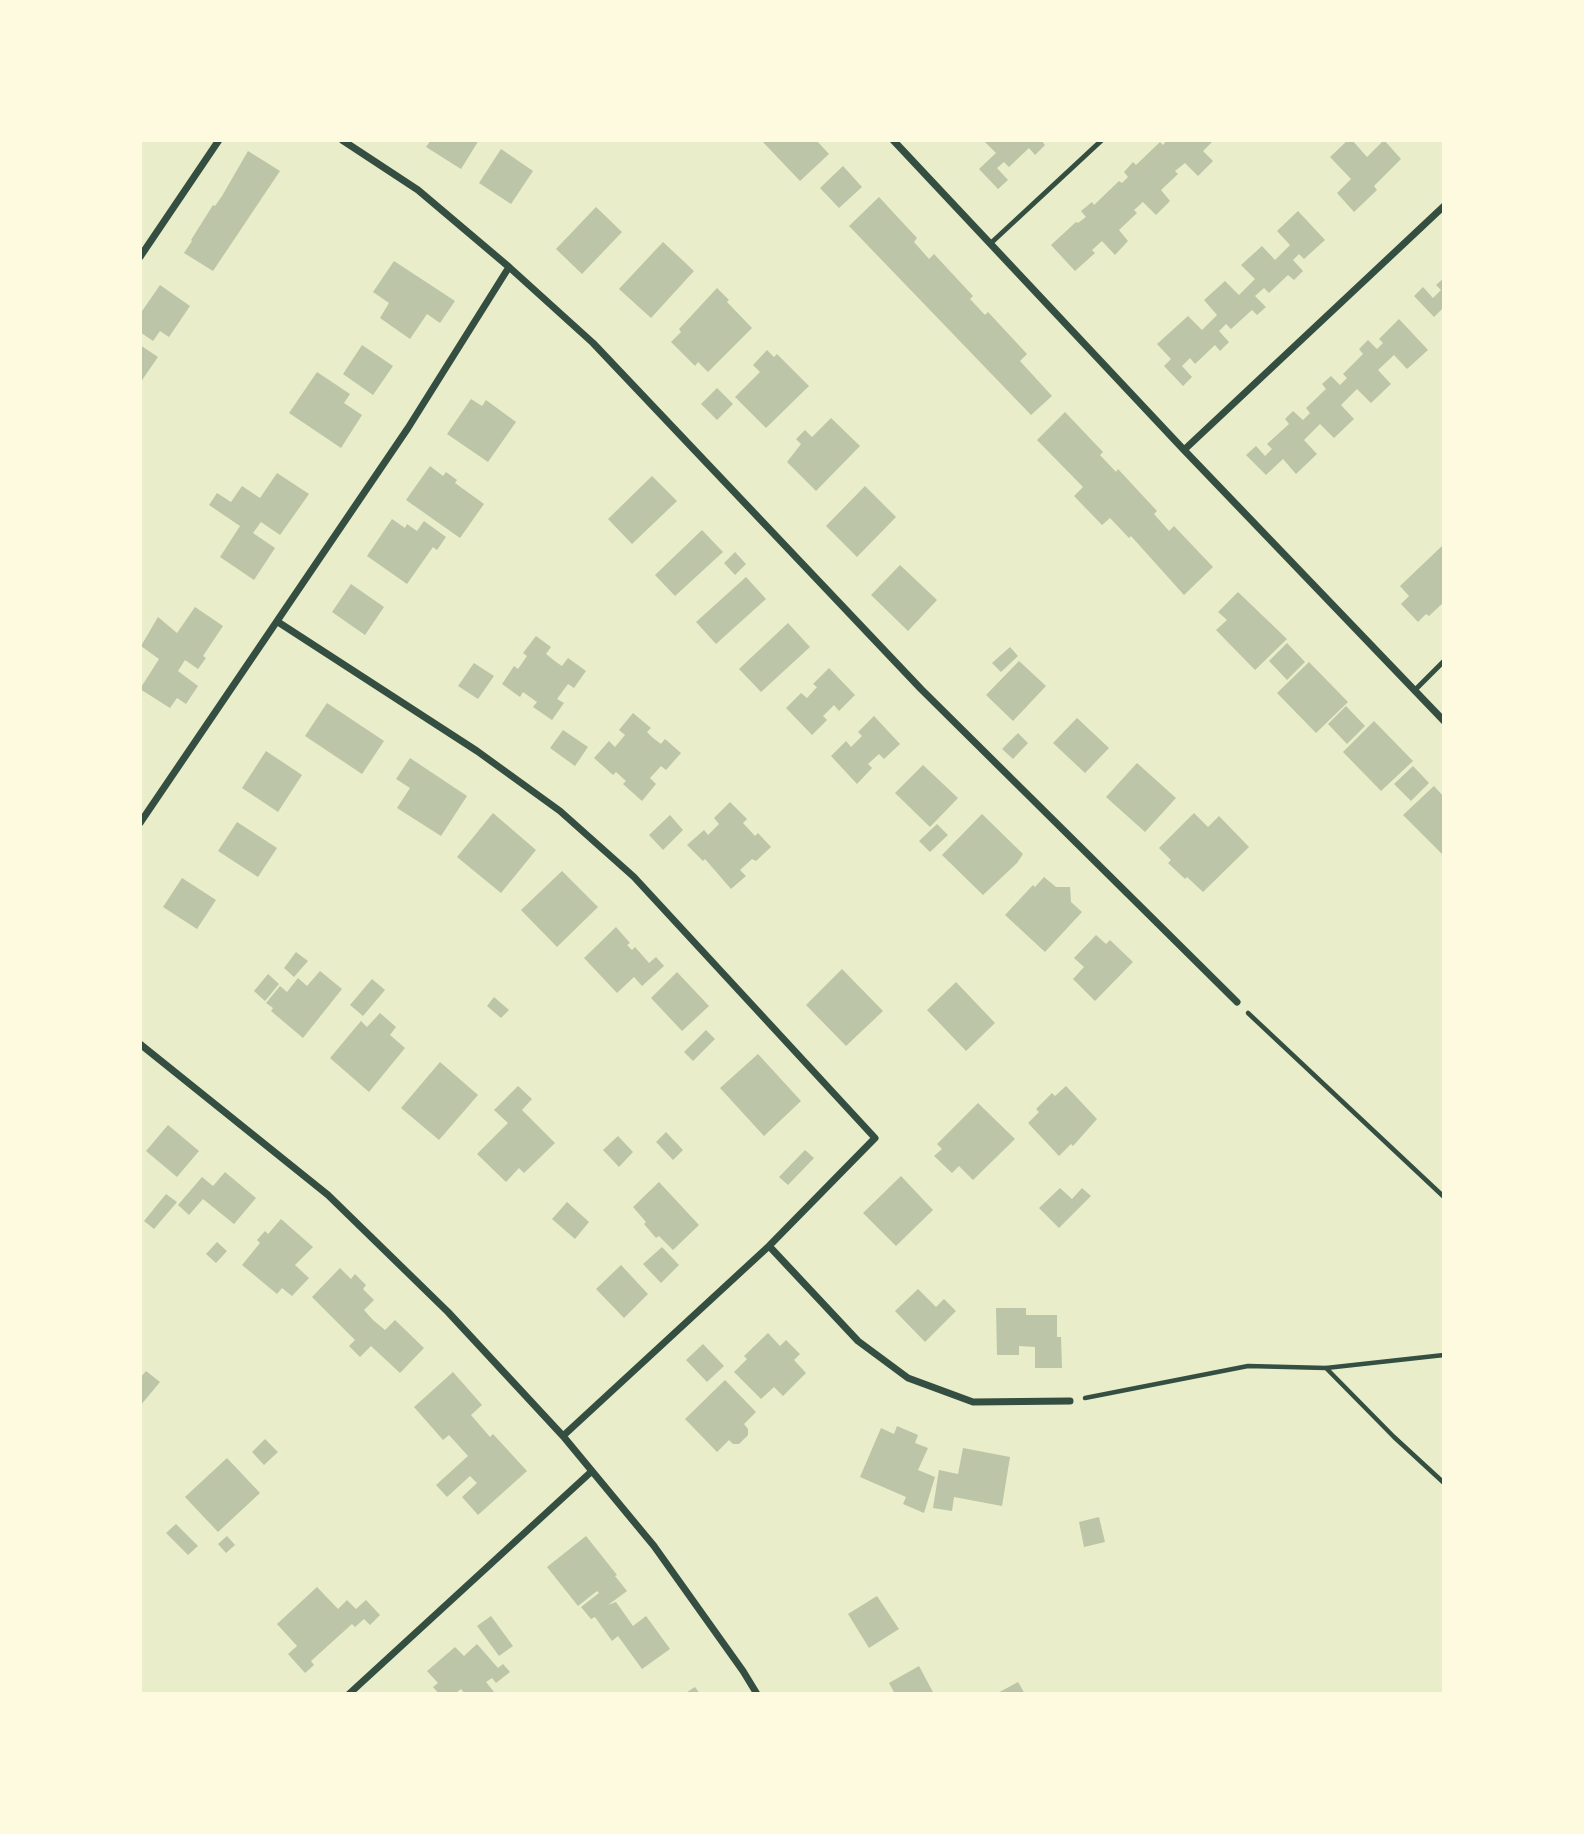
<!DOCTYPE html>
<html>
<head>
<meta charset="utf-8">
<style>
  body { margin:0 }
  #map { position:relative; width:1584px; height:1834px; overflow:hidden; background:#e9edc9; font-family:Helvetica,sans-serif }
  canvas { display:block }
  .frame { position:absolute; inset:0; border:142px solid #fefae0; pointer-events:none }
</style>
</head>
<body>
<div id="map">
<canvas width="1584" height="1834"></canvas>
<div class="frame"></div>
</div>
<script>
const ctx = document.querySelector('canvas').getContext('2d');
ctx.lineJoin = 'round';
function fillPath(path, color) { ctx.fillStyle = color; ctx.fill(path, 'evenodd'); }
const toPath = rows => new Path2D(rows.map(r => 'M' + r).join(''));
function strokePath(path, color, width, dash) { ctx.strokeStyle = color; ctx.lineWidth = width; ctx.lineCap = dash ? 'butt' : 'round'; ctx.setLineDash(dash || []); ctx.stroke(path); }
fillPath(toPath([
  [431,140,479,140,461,169,426,147],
  [761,140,816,140,829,154,800,181],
  [983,140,1041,140,1045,145,1035,155,1029,148,1009,167,1004,162,997,168,1008,180,998,189,979,169,996,153],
  [1167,140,1214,140,1203,151,1213,161,1198,176,1185,163,1175,171,1178,174,1161,190,1170,201,1156,215,1143,202,1134,210,1137,213,1119,230,1128,241,1115,255,1102,241,1092,250,1095,253,1075,271,1051,245,1076,222,1078,223,1086,217,1081,211,1092,202,1094,205,1119,181,1122,183,1128,177,1124,172,1133,162,1136,165,1160,142,1163,145],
  [1348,140,1352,140,1367,157,1384,140,1401,159,1374,186,1377,190,1354,212,1337,193,1351,179,1330,157],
  [501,149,533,171,511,204,479,183],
  [248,151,280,171,213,271,184,253,192,241,191,240,213,205,215,206,222,196],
  [843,166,862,187,839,208,820,188],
  [879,197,917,238,914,242,929,259,934,254,973,296,970,299,985,315,988,312,1027,354,1020,361,1052,396,1031,415,849,226],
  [596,207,622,232,582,274,556,249],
  [1298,211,1325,240,1304,259,1299,254,1293,260,1303,271,1294,280,1288,275,1269,293,1264,288,1255,296,1266,307,1257,315,1252,310,1231,329,1226,324,1219,331,1229,342,1220,351,1215,345,1195,364,1190,358,1182,366,1192,377,1183,386,1164,366,1171,359,1157,344,1188,316,1202,330,1217,315,1204,300,1225,281,1239,295,1255,279,1241,265,1262,246,1275,260,1290,245,1277,231],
  [663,242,694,271,651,318,619,289],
  [394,261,455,301,440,323,427,314,410,339,380,318,389,303,373,292],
  [1444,278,1444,307,1434,317,1414,296,1423,287,1433,298,1441,290,1436,285],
  [160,285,190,306,169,337,160,331,153,341,140,332,140,314],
  [717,288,729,300,727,302,752,328,708,372,698,362,695,366,671,342,681,332,679,329],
  [1399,319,1428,350,1407,369,1394,355,1378,370,1391,384,1371,403,1357,389,1341,405,1354,419,1334,438,1320,424,1304,440,1317,454,1296,474,1283,459,1266,475,1246,455,1256,446,1265,456,1272,449,1267,444,1289,424,1285,419,1293,411,1303,420,1310,413,1306,408,1326,389,1322,384,1331,376,1340,385,1347,378,1343,374,1363,354,1359,349,1368,340,1377,349,1383,343,1379,339],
  [140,345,158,357,140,383],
  [362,345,393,366,373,395,343,374],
  [767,350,774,357,777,354,809,386,766,428,735,397,760,372,753,365],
  [317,372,350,394,344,403,362,415,341,448,289,413],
  [717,388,733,404,717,420,701,404],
  [471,399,482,406,486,400,516,422,488,462,447,434],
  [1065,412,1103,452,1100,455,1116,472,1118,469,1157,511,1154,514,1169,531,1174,526,1213,567,1184,595,1131,536,1129,538,1110,518,1102,525,1074,496,1083,487,1037,440],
  [831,418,860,446,816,491,787,462,801,444,796,439,805,430,812,437],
  [430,466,443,476,446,472,457,480,455,483,484,504,460,538,406,500],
  [277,473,309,494,280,535,261,522,253,533,275,548,254,580,220,557,240,526,209,505,217,493,231,502,242,486,260,498],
  [652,476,677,501,632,544,608,519],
  [865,486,896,517,857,557,826,526],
  [392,519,405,528,407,524,417,531,424,521,446,537,437,550,433,547,407,584,367,556],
  [702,530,723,552,675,596,655,575],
  [1442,546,1444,548,1444,602,1429,616,1426,614,1418,622,1401,604,1409,596,1400,586],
  [735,552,746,564,735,575,724,563],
  [900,565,937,600,908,631,871,595],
  [746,577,766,599,716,644,696,622],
  [351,584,384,607,365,635,332,612],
  [1238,592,1287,639,1255,670,1216,630,1227,620,1218,612],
  [195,607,223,626,203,656,206,658,198,669,185,660,178,671,198,686,186,704,177,698,170,708,140,689,159,659,141,646,158,617,177,633],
  [788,623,810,647,761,692,739,669],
  [536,636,551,647,546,654,556,662,562,666,568,658,586,671,574,688,568,684,557,699,564,703,552,720,533,707,537,702,523,692,520,697,502,684,514,666,518,669,527,656,523,653],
  [1287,643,1305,662,1287,680,1269,661],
  [1010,647,1018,656,1001,672,992,663],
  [1019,661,1046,686,1013,721,986,695],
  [1309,662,1348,702,1316,733,1277,693],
  [474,663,494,676,478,699,458,686],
  [829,668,855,695,839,711,834,705,823,716,827,720,812,735,786,708,801,693,807,698,817,687,813,684],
  [327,703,384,741,362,774,305,736],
  [1346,706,1365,726,1347,744,1328,724],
  [633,713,651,728,647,732,653,738,661,744,665,739,681,753,666,770,661,766,650,778,656,784,642,801,623,784,626,781,616,772,613,775,594,758,609,741,615,747,625,735,619,730],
  [874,716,900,744,884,759,879,754,868,764,872,768,857,784,831,756,846,741,851,747,862,736,858,732],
  [1077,718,1109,748,1085,773,1053,743],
  [1374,721,1413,761,1381,791,1343,752],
  [563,730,588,747,575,766,550,748],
  [1018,733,1028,743,1013,759,1002,749],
  [266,751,302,775,278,812,242,788],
  [410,758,467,796,441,836,397,808,410,788,396,779],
  [1137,763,1176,798,1145,832,1106,797],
  [923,765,958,798,930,827,895,793],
  [1413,766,1429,783,1411,801,1394,784],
  [1434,786,1444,797,1444,852,1442,854,1403,815],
  [730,802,747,819,743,823,755,836,758,833,771,847,756,861,752,859,740,870,746,876,731,889,705,859,703,861,687,845,704,830,708,835,719,824,714,818],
  [493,813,536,850,501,893,457,857],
  [1194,813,1208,827,1219,816,1249,847,1203,892,1187,877,1185,879,1168,863,1171,860,1159,848],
  [982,814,1023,854,1017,863,983,895,942,855],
  [670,815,683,830,663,850,649,835],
  [237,822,277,848,258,877,218,851],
  [937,824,948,835,930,852,919,841],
  [562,871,598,907,557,947,521,910],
  [1044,877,1056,887,1070,887,1071,902,1082,912,1045,952,1005,915,1033,885,1035,887],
  [182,878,216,900,197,929,163,907],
  [616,927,630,943,627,945,632,950,635,947,649,963,656,957,664,966,642,986,634,977,617,993,584,958],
  [1096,935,1106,944,1110,940,1133,962,1095,1001,1073,979,1084,967,1074,958],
  [296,952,308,961,294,977,284,968],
  [842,969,883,1011,846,1046,806,1005],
  [320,971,342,989,303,1038,271,1011,273,1008,266,1003,280,986,287,992,298,978,307,986],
  [677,972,709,1006,682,1031,651,998],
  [268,974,279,984,265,1001,254,991],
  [372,979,385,990,363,1016,350,1005],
  [956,982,995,1023,966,1051,927,1010],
  [494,997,509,1010,501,1018,487,1006],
  [380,1013,396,1027,390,1035,405,1048,369,1092,330,1058,361,1021,367,1027],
  [706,1030,715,1039,693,1061,684,1052],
  [758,1054,801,1101,764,1136,720,1088],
  [440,1062,478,1095,439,1140,401,1108],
  [518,1086,532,1099,522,1110,555,1143,524,1173,519,1168,506,1182,477,1154,508,1123,494,1110],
  [1066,1086,1097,1119,1073,1146,1071,1144,1059,1156,1028,1123,1039,1112,1036,1109,1052,1093,1055,1096],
  [978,1103,1015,1139,973,1180,959,1166,952,1173,934,1156,942,1149,937,1144],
  [168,1125,199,1151,177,1177,146,1151],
  [666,1132,683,1150,673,1160,656,1142],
  [618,1136,633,1152,619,1167,603,1150],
  [805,1150,814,1158,788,1185,779,1177],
  [225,1172,256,1198,234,1224,203,1199,189,1215,178,1205,202,1177,213,1186],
  [901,1176,933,1210,896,1246,863,1213],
  [659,1182,699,1225,673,1250,659,1236,656,1238,644,1224,646,1222,633,1207],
  [1060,1188,1072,1199,1082,1188,1091,1196,1059,1228,1039,1208],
  [166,1194,177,1202,154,1229,144,1221],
  [567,1202,589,1222,575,1239,552,1219],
  [281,1219,313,1247,295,1265,309,1278,292,1296,282,1288,277,1294,242,1265,260,1243,257,1240,265,1231,268,1234],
  [217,1242,227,1251,216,1263,206,1254],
  [662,1247,679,1265,661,1283,643,1264],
  [621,1265,648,1294,624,1318,596,1289],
  [340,1268,351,1279,355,1274,366,1285,363,1289,374,1300,364,1310,373,1320,385,1330,395,1320,424,1348,400,1373,371,1346,360,1357,349,1346,355,1340,312,1297],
  [918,1289,936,1307,944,1299,956,1311,925,1342,895,1311],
  [996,1308,1026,1308,1026,1315,1057,1315,1057,1337,1061,1337,1062,1368,1035,1368,1035,1347,1019,1346,1019,1355,997,1355],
  [768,1333,780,1346,786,1340,800,1354,794,1360,806,1373,783,1396,774,1387,761,1399,734,1372,747,1359,744,1356],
  [703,1344,724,1366,707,1382,686,1360],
  [146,1371,160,1382,140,1406,140,1378],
  [453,1372,482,1405,471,1415,490,1437,493,1434,527,1471,478,1515,462,1497,477,1483,470,1476,447,1497,436,1485,468,1456,449,1435,443,1440,414,1407],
  [725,1380,756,1412,744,1424,748,1429,748,1435,739,1444,733,1444,729,1440,717,1452,685,1419],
  [897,1426,918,1435,915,1443,928,1448,918,1470,935,1477,924,1513,903,1504,906,1497,860,1477,881,1428,894,1434],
  [265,1439,278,1452,264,1465,252,1452],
  [963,1448,1010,1457,1002,1506,954,1497,952,1511,933,1508,939,1470,958,1474],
  [227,1458,260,1493,218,1532,185,1497],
  [1099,1517,1105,1542,1084,1547,1079,1522],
  [176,1524,198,1546,188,1555,166,1533],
  [227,1536,235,1545,226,1553,218,1544],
  [586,1536,617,1575,615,1576,627,1591,608,1605,616,1602,633,1626,646,1616,670,1649,642,1669,618,1636,612,1641,595,1617,591,1619,581,1607,599,1593,597,1591,578,1606,547,1567],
  [317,1587,338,1609,347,1600,356,1609,366,1600,380,1615,370,1625,364,1619,355,1627,352,1624,311,1661,314,1665,305,1673,288,1654,297,1646,277,1624],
  [877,1596,899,1629,869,1648,848,1614],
  [491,1616,513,1646,499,1656,477,1626],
  [477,1644,498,1668,503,1664,510,1672,496,1683,492,1678,486,1682,494,1692,465,1694,461,1689,455,1694,439,1694,433,1687,438,1683,427,1671,455,1647,464,1656],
  [919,1666,934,1694,895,1694,889,1683],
  [1018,1682,1025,1694,996,1694],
  [695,1687,700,1694,684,1694]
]), '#bcc5a7');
strokePath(toPath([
  [1248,1013,1444,1197],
  [1326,1368,1394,1437,1444,1483],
  [1085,1398,1248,1366,1326,1368,1444,1355]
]), '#344e41', 4.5);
strokePath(toPath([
  [991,243,1102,140],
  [1414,691,1444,661]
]), '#344e41', 5);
strokePath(toPath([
  [342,140,418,190,509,267,593,343,921,689,1237,1002],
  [893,140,1184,450,1444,721],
  [140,257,219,140],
  [1184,450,1444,206],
  [278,622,477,751,560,811,634,877,875,1138,769,1246,563,1436],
  [140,823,408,428,509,267],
  [140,1044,328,1195,448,1312,563,1436,654,1546,743,1671,757,1694],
  [769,1246,858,1341,908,1378,973,1402,1070,1401],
  [349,1694,592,1471]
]), '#344e41', 7);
</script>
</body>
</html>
